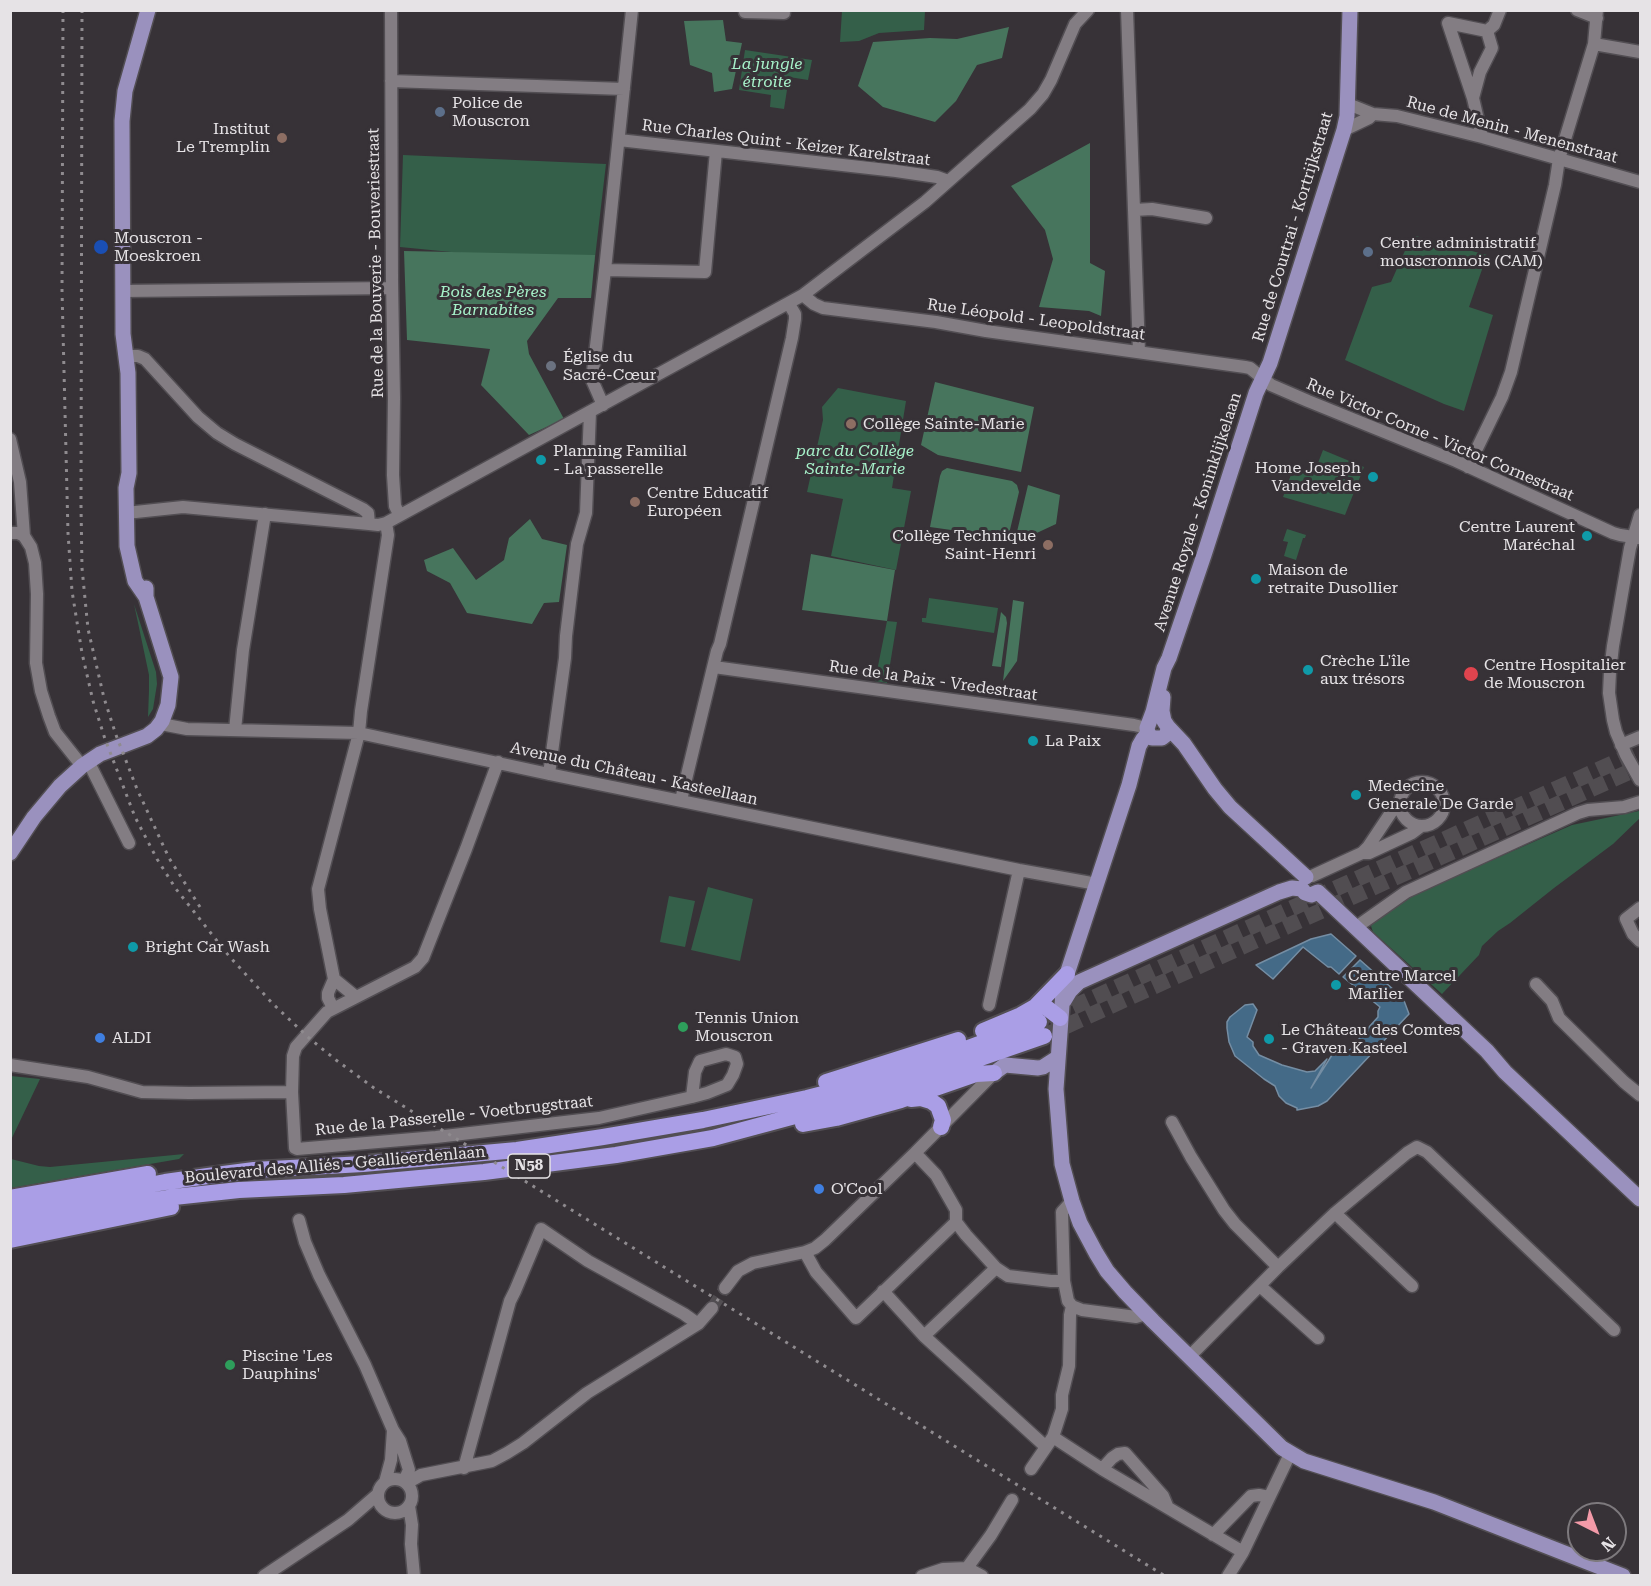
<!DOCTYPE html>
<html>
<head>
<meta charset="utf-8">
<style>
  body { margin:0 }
  #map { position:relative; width:1651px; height:1586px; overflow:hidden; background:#373237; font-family:"Roboto Serif",serif }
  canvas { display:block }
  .frame { position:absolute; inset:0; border:12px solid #e6e3e6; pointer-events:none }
  .north { position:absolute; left:1567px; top:1502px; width:60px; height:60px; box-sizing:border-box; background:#373237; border:2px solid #7d797d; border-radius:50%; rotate:138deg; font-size:16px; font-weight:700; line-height:24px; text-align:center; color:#e6e3e6 }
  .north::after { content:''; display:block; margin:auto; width:21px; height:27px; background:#f39aa8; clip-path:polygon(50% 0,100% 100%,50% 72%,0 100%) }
</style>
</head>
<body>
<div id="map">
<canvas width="1651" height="1586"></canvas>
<div class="frame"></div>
<div class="north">N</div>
</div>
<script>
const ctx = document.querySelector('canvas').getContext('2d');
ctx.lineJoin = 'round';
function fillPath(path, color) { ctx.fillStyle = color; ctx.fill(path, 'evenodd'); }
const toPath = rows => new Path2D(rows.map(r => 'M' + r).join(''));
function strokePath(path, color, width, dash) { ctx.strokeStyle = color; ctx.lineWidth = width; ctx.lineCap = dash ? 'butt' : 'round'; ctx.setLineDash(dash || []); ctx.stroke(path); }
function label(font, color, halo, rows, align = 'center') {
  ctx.font = font + ' "Roboto Serif",serif'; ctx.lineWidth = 6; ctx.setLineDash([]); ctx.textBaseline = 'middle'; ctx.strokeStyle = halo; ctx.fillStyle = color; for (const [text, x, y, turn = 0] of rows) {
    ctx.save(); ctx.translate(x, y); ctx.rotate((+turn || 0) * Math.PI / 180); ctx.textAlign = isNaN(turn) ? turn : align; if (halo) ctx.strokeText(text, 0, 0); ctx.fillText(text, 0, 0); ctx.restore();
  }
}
fillPath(toPath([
  [842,11,925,11,924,30,879,33,859,41,840,42],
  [745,50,812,60,808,80,789,77,784,109,770,107,771,95,739,90],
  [403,155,606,164,594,266,400,247],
  [1412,235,1487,255,1469,307,1493,315,1464,411,1444,404,1345,360,1372,287,1391,282],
  [838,388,906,401,892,488,911,491,896,570,831,556,843,499,807,492,823,420,822,407],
  [1323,450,1364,467,1345,515,1283,497,1293,469,1313,476],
  [1287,529,1306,535,1305,538,1303,538,1296,560,1284,556,1288,542,1283,541],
  [929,598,998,608,994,633,922,622,922,618,926,618],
  [134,604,156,672,157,684,153,709,148,717,149,690,149,675],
  [887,621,897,622,887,683,875,681],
  [1639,811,1640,818,1613,844,1554,888,1510,923,1498,931,1482,946,1479,955,1442,994,1373,932,1371,926,1375,919,1408,897,1572,825],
  [708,887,753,899,740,961,691,950],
  [669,896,695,901,685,947,660,942],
  [11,1076,40,1079,11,1140,10,1076],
  [184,1154,179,1159,11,1188,11,1159,39,1166,50,1167]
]), '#345f49');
fillPath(toPath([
  [723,20,726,41,742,43,732,89,714,92,712,73,690,65,684,21],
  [1009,27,1002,58,977,65,956,101,935,122,883,107,858,86,873,42,930,38,957,39],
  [1090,143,1090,263,1105,271,1101,316,1089,311,1039,307,1053,259,1045,230,1011,186],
  [404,251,595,255,591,298,558,298,527,341,529,354,564,419,529,435,481,385,490,349,407,340],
  [935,382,1034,407,1021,472,938,455,921,445],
  [947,468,1012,481,1017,485,1019,492,1008,538,930,527,940,476,942,471],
  [1028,485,1060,495,1056,524,1026,538,1016,536],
  [530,519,542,539,567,545,559,602,544,603,532,624,467,613,450,583,427,571,424,560,453,548,476,580,504,560,509,538],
  [811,554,895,570,887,621,802,610],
  [1013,600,1024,602,1023,610,1017,661,1003,681],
  [1001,612,1006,617,1007,623,1001,667,992,666]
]), '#47755d');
const water = toPath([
  [1331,934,1356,956,1339,974,1331,967,1328,967,1303,947,1273,979,1256,965,1311,939,1331,934],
  [1360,960,1403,998,1409,1014,1327,1101,1318,1106,1297,1110,1297,1108,1286,1103,1279,1096,1275,1086,1264,1079,1235,1056,1229,1042,1227,1028,1227,1022,1230,1017,1245,1005,1253,1004,1257,1010,1247,1037,1253,1042,1253,1046,1259,1055,1282,1065,1307,1072,1315,1071,1327,1059,1311,1088,1332,1055,1343,1054,1353,1048,1361,1036,1378,1017,1378,1011,1380,1007,1343,977,1360,960]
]);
fillPath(water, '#446a87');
strokePath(water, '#758ea4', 1.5);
strokePath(toPath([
  [712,1308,725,1288]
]), '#514d51', 12, [12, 6]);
strokePath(toPath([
  [1051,1017,1640,751],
  [1044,1036,1640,767]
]), '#514d51', 16, [16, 8]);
const minor = toPath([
  [391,10,392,280,394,398,393,475,395,506,399,514],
  [1127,10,1139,352],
  [1577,10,1597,18],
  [745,12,784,13],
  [1487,31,1494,25,1500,10],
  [1594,44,1640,52],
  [391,81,624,89],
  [1473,98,1480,72,1492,48,1487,31,1448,23,1473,98,1482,137],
  [1348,104,1373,114,1397,116,1482,137,1640,182],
  [1344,130,1369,118,1373,114],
  [619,140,896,171,937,177,948,181],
  [1134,210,1152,209,1206,218],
  [605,270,705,272,716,151],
  [123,291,392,288],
  [803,295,814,304,823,308,936,322,986,331,1245,367,1250,368,1271,385,1308,401,1456,461,1613,533,1620,535,1640,538],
  [127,356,138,356,145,359,198,417,217,433,235,444,363,509,368,513,369,524],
  [603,405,592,380,605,270,632,10],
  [10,439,20,482,24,536],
  [1468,467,1502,397,1511,372,1555,185,1559,159,1594,44,1597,10],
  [126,513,183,507,369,524,378,525,386,523,803,295,925,202,1030,109,1043,94,1051,80,1075,24,1088,10],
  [1640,515,1630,548,1613,646,1610,672,1609,693,1613,720,1616,732,1626,755,1640,780],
  [10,533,18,533,24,536,31,547,35,563,37,594,36,663,41,691,49,716,55,732,82,766],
  [714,667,1134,725,1147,728],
  [161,724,187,729,359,733,549,774,1019,870,1097,884],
  [235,730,243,650,265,514],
  [1621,745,1640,737],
  [88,761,129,843],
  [498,762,466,849,423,958,415,967,327,1012,296,1047,293,1056,292,1092,295,1148,297,1149,436,1137,599,1118,692,1097,707,1093,727,1085,733,1075,737,1064,735,1057,726,1054,700,1061,695,1072,692,1097],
  [549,774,565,658,566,636,577,544,586,513,590,412],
  '1400 804a22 22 0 1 1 44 0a22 22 0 1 1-44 0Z',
  [681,800,717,651,720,644,792,338,795,319,795,314,789,304],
  [1362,853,1368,847,1392,811,1400,803],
  [1312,876,1362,853,1369,853,1412,833,1420,827],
  [1640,908,1626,919,1633,934,1640,941],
  [1355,928,1406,892,1578,813,1588,810,1624,807,1640,802],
  [334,979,356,997],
  [1536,984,1552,1001,1559,1018,1624,1082,1640,1095],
  [989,1005,1019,870],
  [333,1008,328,998,328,993,334,979,320,909,318,889,359,733,361,711,388,535,386,523],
  [10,1065,88,1077,142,1092,189,1093,292,1092],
  [1172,1122,1191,1157,1224,1210,1235,1224,1278,1267],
  [915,1153,936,1175,956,1210,956,1222,966,1235,996,1268,1008,1276,1051,1281,1064,1281],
  [1072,1201,1062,1212,1064,1281,1068,1301,1072,1306,1082,1310,1136,1317,1146,1314],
  [1335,1213,1412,1286],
  [299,1220,305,1242,319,1275,365,1365,393,1430,400,1441,409,1470,404,1481],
  [805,1252,816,1272,856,1318,956,1222],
  [1260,1286,1318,1338],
  [725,1288,738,1271,753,1263,805,1252,815,1248,825,1240,915,1153,994,1073],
  [883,1291,924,1336,1046,1447],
  [924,1336,996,1268],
  [1189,1357,1278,1267,1335,1213,1407,1153,1417,1147,1427,1152,1614,1330],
  [1053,1437,1102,1469,1243,1552],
  [464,1468,510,1301,515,1291,541,1229,588,1261,684,1314,698,1324],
  [1031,1469,1053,1437,1062,1409,1062,1395,1069,1366,1070,1315,1072,1306],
  [1102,1469,1112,1458,1118,1454,1125,1453,1163,1496,1168,1508],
  '378 1496a17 17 0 1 1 34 0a17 17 0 1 1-34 0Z',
  [385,1482,391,1460,393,1430],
  [407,1483,421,1475,492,1461,507,1453,523,1443,587,1393,698,1324,712,1308],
  [409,1506,412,1525,411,1544,414,1576],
  [1213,1535,1251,1496,1259,1495,1269,1497],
  [967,1568,991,1535,1012,1500],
  [967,1568,982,1576],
  [264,1576,348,1520,378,1494],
  [922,1576,943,1569,967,1568],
  [1228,1576,1243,1552,1290,1454]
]);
const major = toPath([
  [1350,10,1347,116,1344,130,1270,363,1256,393,1204,555,1169,658,1164,668,1153,712,1147,728,1148,733,1143,739,1139,746,1129,785,1067,974,1063,991,1056,1089,1062,1164,1072,1201,1080,1223,1096,1253,1107,1271,1125,1292,1153,1321,1282,1448,1304,1461,1434,1502,1623,1576],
  [146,597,135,581,127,546,126,488,129,473,128,373,123,334,122,121,125,91,148,10],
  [1163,697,1162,711,1164,721,1168,727,1184,744,1215,789,1230,807,1306,877],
  [1148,733,1152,738,1162,738,1167,734,1168,727],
  [10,853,34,817,60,786,82,766,100,754,147,736,156,729,162,721,168,705,171,677,146,597,146,588],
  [1318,892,1487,1051,1505,1072,1640,1199],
  [1064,1001,1070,991,1079,982,1279,892,1292,888,1302,889,1305,893,1311,895,1318,892],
  [994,1073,1005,1065,1038,1068,1043,1067,1057,1058]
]);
const highway = toPath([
  [1035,1007,1043,1006,1047,1008,1060,1018],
  [983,1031,1021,1015,1035,1007,1067,974],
  [826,1082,958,1040],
  [911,1099,921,1098,931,1101,938,1106,943,1120,941,1127],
  [803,1124,836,1118,901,1100,976,1074,994,1073],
  [10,1198,148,1174],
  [10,1212,165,1182,208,1176,254,1170,363,1164,517,1150,603,1137,703,1120,807,1098,873,1081,949,1055,1039,1022],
  [10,1225,174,1197,239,1190,344,1185,484,1172,616,1155,713,1138,877,1094,1044,1036],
  [10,1240,171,1207]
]);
strokePath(minor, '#524e53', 15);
strokePath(major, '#524e53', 18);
strokePath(highway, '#524e53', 20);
strokePath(minor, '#837d83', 12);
strokePath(major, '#9a91be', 15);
strokePath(highway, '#aa9ee6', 16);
strokePath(toPath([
  [63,10,62,290,68,533,72,591,82,653,93,701,105,739,135,817,157,859,176,889,229,956,273,1004,309,1038,336,1060,374,1088,1165,1576],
  [82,10,81,506,82,568,88,629,104,698,116,735,137,789,169,858,200,907]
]), '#8f8b8f', 3, [3, 6]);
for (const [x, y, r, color] of [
  [440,112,6,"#5c6f8a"],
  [282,138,6,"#8d6e63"],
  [101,247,8,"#1a4fb4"],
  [1368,252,6,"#5c6f8a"],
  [551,366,6,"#6b7280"],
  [851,424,6,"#8d6e63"],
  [541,460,6,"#0f9aa8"],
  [1373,477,6,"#0f9aa8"],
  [635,502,6,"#8d6e63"],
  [1587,536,6,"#0f9aa8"],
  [1048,545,6,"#8d6e63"],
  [1256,579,6,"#0f9aa8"],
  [1308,670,6,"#0f9aa8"],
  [1471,674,8,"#e0444e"],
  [1033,741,6,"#0f9aa8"],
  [1356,795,6,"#0f9aa8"],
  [133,947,6,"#0f9aa8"],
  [1336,985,6,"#0f9aa8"],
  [683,1027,6,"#2e9e5b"],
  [100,1038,6,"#3f7fe0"],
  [1269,1039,6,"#0f9aa8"],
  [819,1189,6,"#3f7fe0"],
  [230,1365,6,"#2e9e5b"]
]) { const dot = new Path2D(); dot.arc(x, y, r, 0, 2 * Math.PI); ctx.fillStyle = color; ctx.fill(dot); strokePath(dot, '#373237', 2); }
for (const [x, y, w] of [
  [529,1166,42]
]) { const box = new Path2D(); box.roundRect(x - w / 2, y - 12, w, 24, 4.5); ctx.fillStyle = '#373237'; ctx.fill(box); strokePath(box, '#e6e3e6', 1.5); }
label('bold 15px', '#e6e3e6', null, [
  ["N58",529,1166]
]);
label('italic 16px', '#a6f1c9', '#373237', [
  ["La jungle",767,64],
  ["étroite",767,82],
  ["Bois des Pères",493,292],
  ["Barnabites",493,310],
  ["parc du Collège",855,451],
  ["Sainte-Marie",855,469]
]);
label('16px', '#e6e3e6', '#373237', [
  ["Police de",452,103],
  ["Mouscron",452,121],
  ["Institut",270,129,"right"],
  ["Le Tremplin",270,147,"right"],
  ["Mouscron -",114,238],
  ["Moeskroen",114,256],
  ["Centre administratif",1380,243],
  ["mouscronnois (CAM)",1380,261],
  ["Église du",563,357],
  ["Sacré-Cœur",563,375],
  ["Collège Sainte-Marie",863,424],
  ["Planning Familial",553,451],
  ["- La passerelle",553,469],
  ["Home Joseph",1361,468,"right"],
  ["Vandevelde",1361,486,"right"],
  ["Centre Educatif",647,493],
  ["Européen",647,511],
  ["Centre Laurent",1575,527,"right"],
  ["Maréchal",1575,545,"right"],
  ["Collège Technique",1036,536,"right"],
  ["Saint-Henri",1036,554,"right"],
  ["Maison de",1268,570],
  ["retraite Dusollier",1268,588],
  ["Crèche L'île",1320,661],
  ["aux trésors",1320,679],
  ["Centre Hospitalier",1484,665],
  ["de Mouscron",1484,683],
  ["La Paix",1045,741],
  ["Medecine",1368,786],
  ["Generale De Garde",1368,804],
  ["Bright Car Wash",145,947],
  ["Centre Marcel",1348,976],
  ["Marlier",1348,994],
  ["Tennis Union",695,1018],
  ["Mouscron",695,1036],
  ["Le Château des Comtes",1281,1030],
  ["- Graven Kasteel",1281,1048],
  ["ALDI",112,1038],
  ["O'Cool",831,1189],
  ["Piscine 'Les",242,1356],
  ["Dauphins'",242,1374]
], 'left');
label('16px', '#e6e3e6', '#373237', [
  ["Rue de Menin - Menenstraat",1512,130,15],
  ["Rue Charles Quint - Keizer Karelstraat",786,143,7],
  ["Rue de Courtrai - Kortrijkstraat",1293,227,-73],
  ["Rue de la Bouverie - Bouveriestraat",376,263,-91],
  ["Rue Léopold - Leopoldstraat",1036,320,8],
  ["Rue Victor Corne - Victor Cornestraat",1440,440,23],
  ["Avenue Royale - Koninklijkelaan",1198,512,-72],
  ["Rue de la Paix - Vredestraat",933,681,8],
  ["Avenue du Château - Kasteellaan",634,774,12],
  ["Rue de la Passerelle - Voetbrugstraat",454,1116,-6],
  ["Boulevard des Alliés - Geallieerdenlaan",335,1165,-5]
]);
</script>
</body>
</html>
